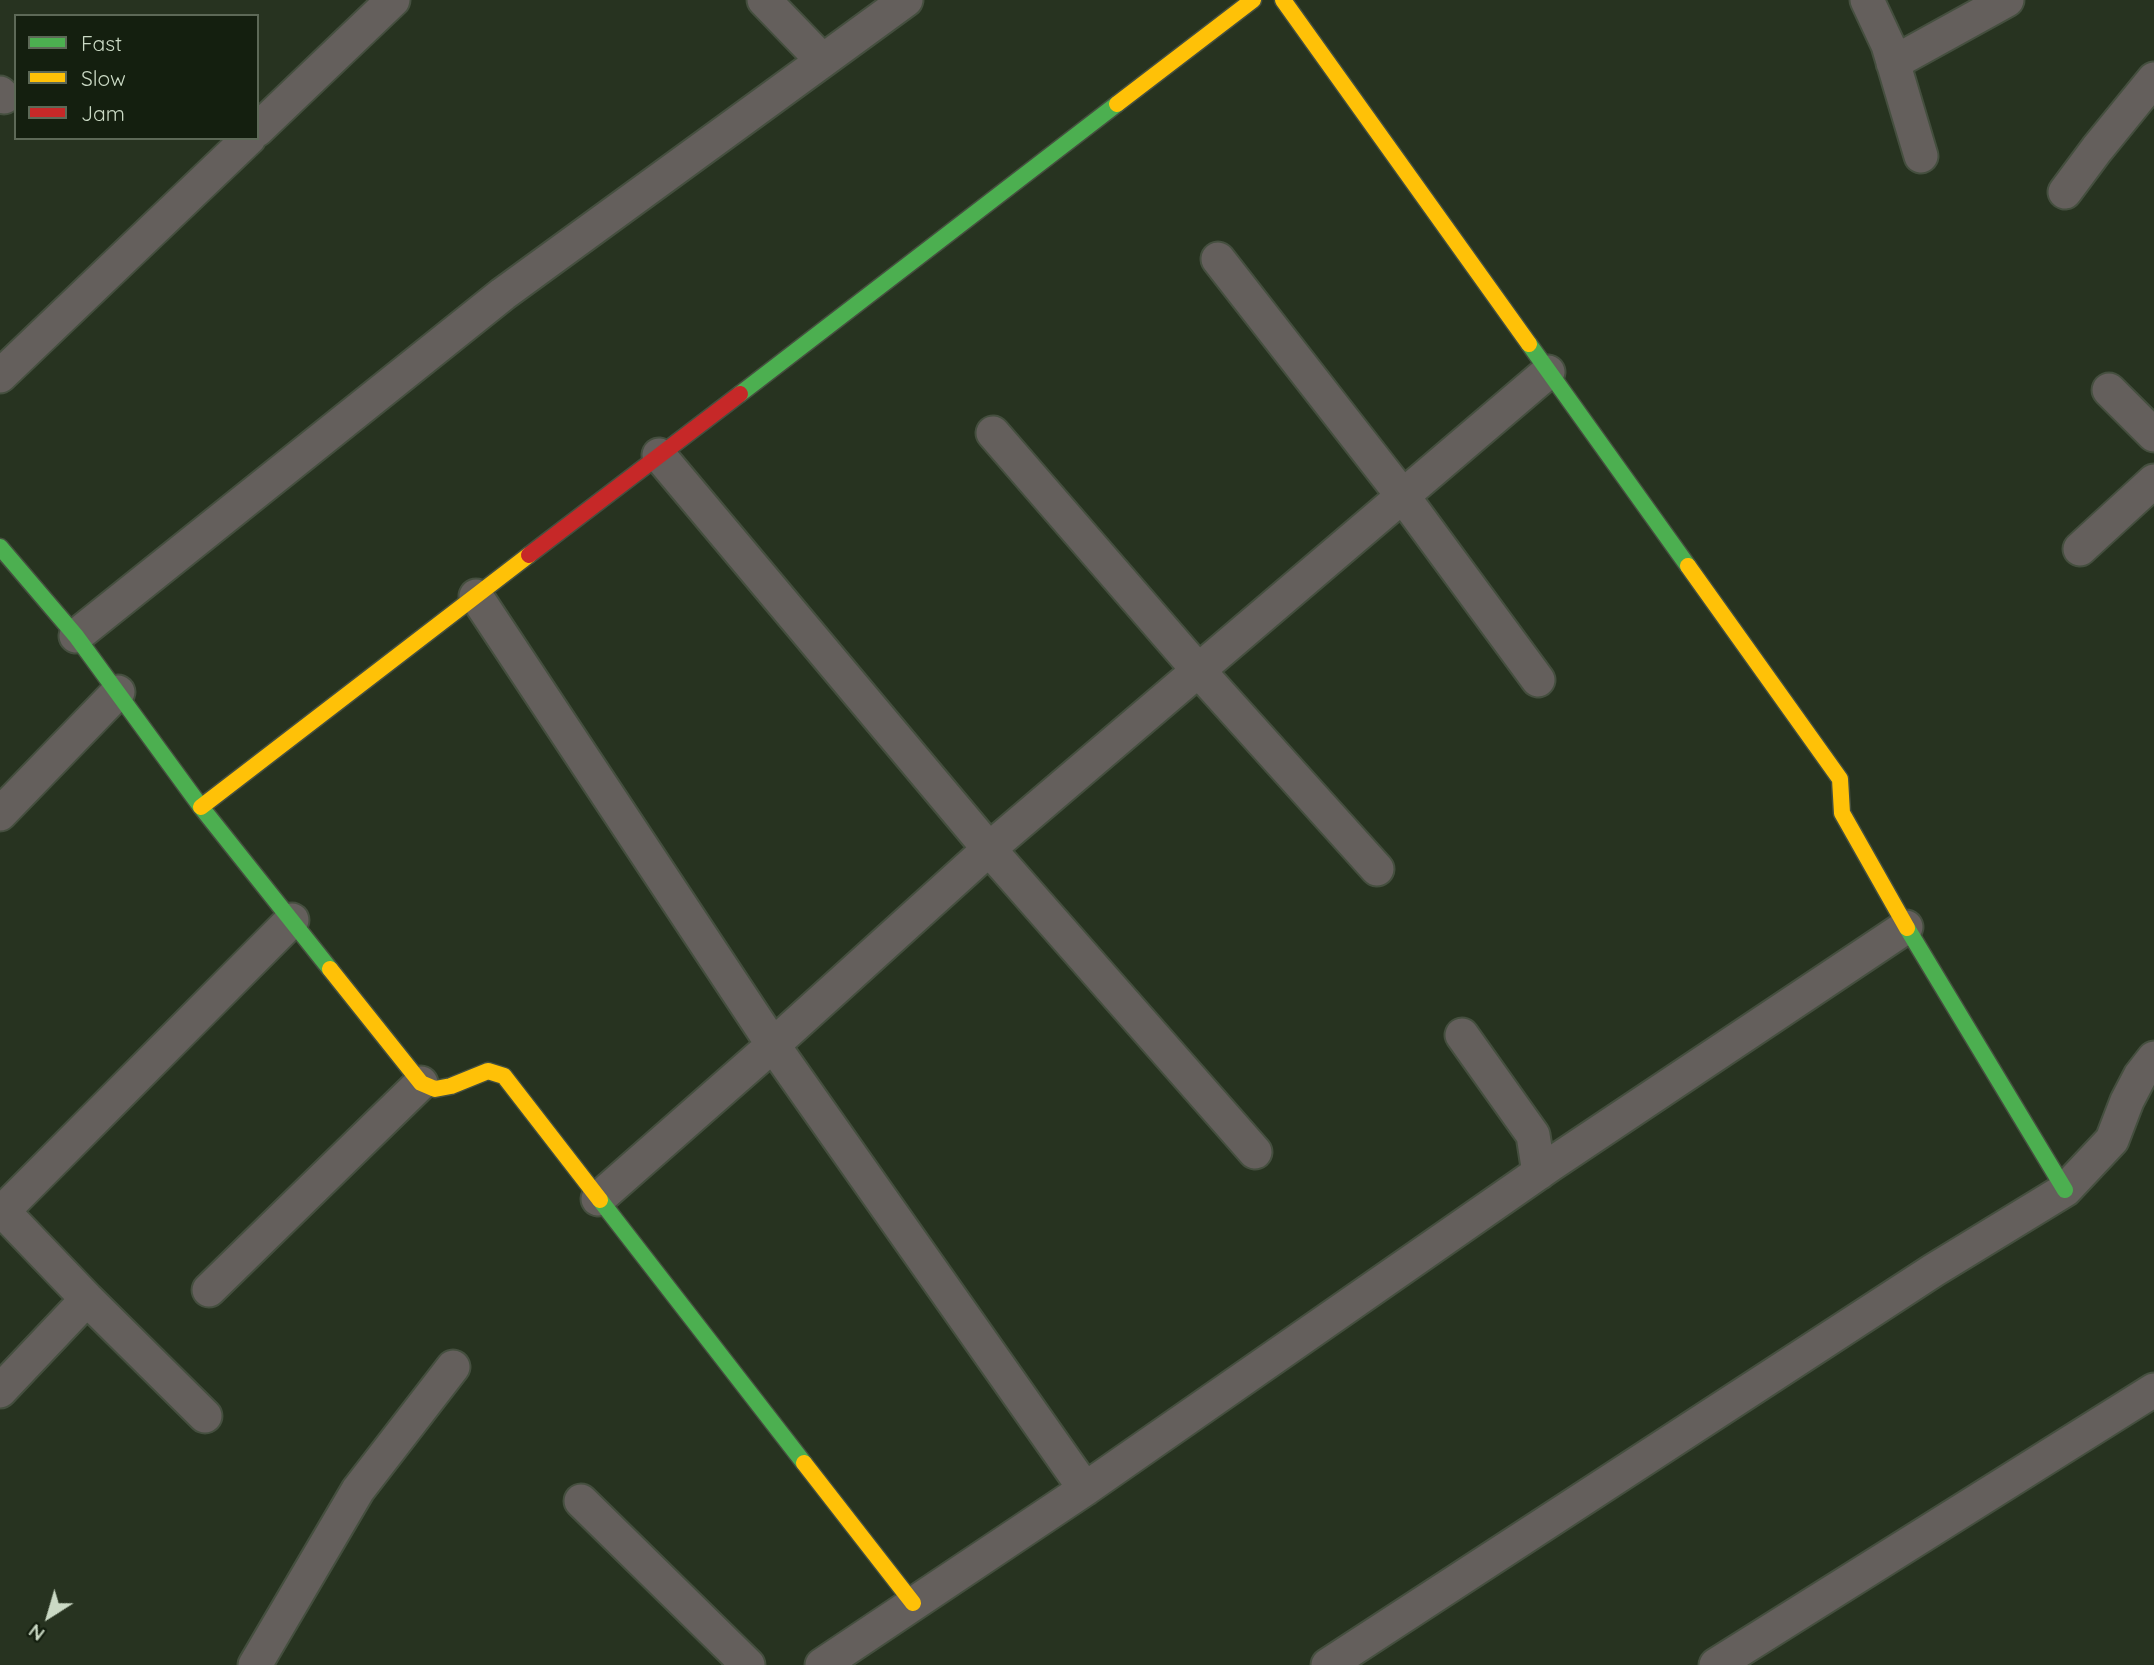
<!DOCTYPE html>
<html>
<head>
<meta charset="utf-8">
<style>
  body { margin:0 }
  #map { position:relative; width:2154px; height:1665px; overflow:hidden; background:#273320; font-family:Quicksand,sans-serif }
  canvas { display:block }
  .legend { position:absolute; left:14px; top:14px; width:245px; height:126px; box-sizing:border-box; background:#141f0f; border:2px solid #5d6957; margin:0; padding:9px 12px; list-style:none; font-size:21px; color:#cad9c4 }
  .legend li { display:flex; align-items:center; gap:14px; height:35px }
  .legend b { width:35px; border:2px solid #5d6957 }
  .north { position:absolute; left:14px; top:1581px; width:70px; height:70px; -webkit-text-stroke:5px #141f0f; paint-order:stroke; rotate:217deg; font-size:19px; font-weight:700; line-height:28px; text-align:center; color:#cad9c4 }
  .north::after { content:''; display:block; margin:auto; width:24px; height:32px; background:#cad9c4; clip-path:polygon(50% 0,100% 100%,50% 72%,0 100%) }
</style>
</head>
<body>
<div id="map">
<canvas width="2154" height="1665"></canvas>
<ul class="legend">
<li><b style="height:9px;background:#4caf50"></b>Fast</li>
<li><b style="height:9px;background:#ffc107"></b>Slow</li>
<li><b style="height:9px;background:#c62828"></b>Jam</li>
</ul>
<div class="north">N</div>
</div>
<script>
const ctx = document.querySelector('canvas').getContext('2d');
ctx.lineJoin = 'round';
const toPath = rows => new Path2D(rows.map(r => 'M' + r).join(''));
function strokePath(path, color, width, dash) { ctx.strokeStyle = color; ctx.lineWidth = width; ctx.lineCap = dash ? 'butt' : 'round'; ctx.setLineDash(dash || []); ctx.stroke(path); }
const street = toPath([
  [764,0,822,60],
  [1867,0,1888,45,1921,156],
  [1893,63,2007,0],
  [0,93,4,97],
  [257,130,393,0],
  [2065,192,2097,149,2154,79],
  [1218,259,1402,495,1538,680],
  [0,376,249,138],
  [2109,390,2154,435],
  [993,433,1198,670,1377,869],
  [659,455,989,849,1255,1152],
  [2080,549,2154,481],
  [476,596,773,1045,1085,1489],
  [76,636,503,294,906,0],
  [0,814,118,692],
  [1462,1035,1533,1135,1539,1173],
  [598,1199,773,1045,989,849,1548,372],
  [0,1208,87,1299,205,1416],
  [3,1211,292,920],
  [209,1290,421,1083],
  [0,1391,87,1299],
  [581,1501,748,1665],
  [255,1665,358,1490,453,1367],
  [822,1665,1085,1489,1550,1165,1906,927],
  [1328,1665,1934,1270,2065,1190,2112,1140,2127,1101,2140,1076,2154,1058],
  [1716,1665,2154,1390]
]);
const fast = toPath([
  [1529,344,1688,566],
  [740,394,1117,104],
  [0,547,76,636,201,807,330,969],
  [1907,928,2065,1190],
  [600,1200,804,1463]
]);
const slow = toPath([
  [1283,0,1529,344],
  [1117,104,1253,0],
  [1688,566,1840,779,1842,813,1907,928],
  [201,807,529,555],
  [330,969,421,1083,435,1089,451,1086,488,1071,504,1076,600,1200],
  [804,1463,913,1603]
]);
const jam = toPath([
  [529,555,740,394]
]);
strokePath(street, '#454f3f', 37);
strokePath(fast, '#454f3f', 19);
strokePath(slow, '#454f3f', 19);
strokePath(jam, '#454f3f', 19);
strokePath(street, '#645f5c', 33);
strokePath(fast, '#4caf50', 16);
strokePath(slow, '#ffc107', 16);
strokePath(jam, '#c62828', 16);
</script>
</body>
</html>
